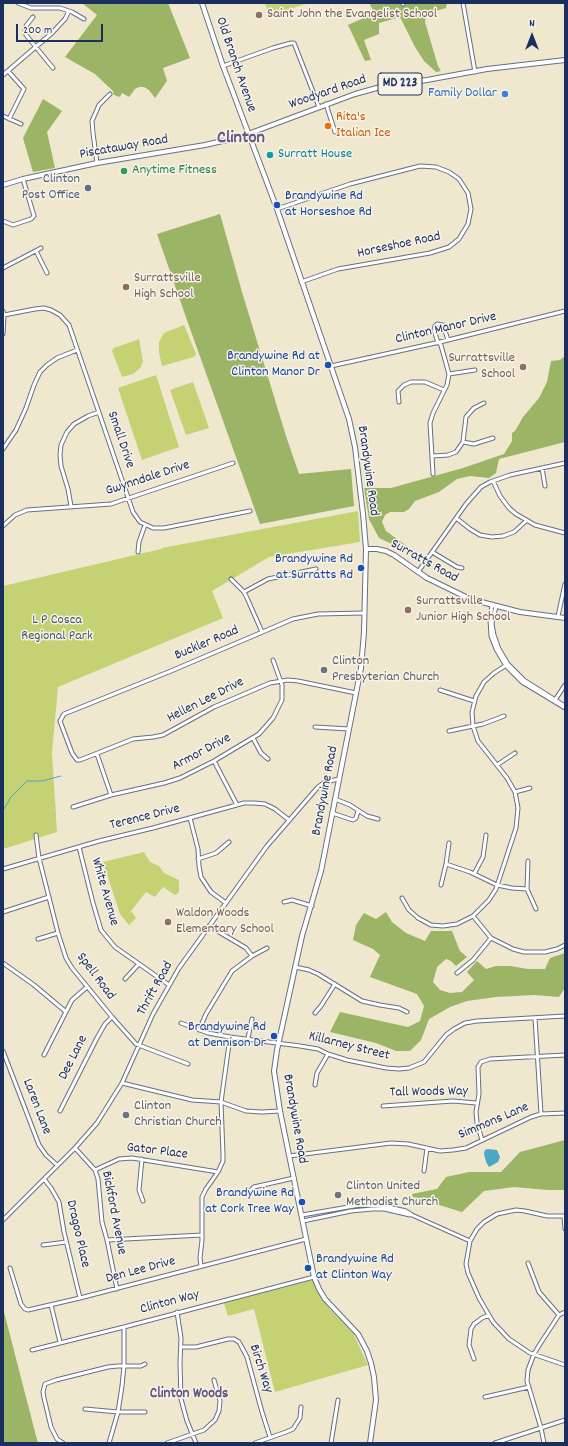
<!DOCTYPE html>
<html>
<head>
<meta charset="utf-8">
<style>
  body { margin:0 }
  #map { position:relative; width:568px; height:1446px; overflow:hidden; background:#efe8ce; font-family:Dekko,sans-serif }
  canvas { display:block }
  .frame { position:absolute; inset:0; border:4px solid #1b2f5e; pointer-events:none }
  .north { position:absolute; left:512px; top:16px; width:40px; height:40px; -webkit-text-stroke:3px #f7f3e8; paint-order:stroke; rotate:0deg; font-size:11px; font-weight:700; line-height:16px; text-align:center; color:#1b2f5e }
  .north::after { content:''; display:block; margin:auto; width:14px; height:18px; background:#1b2f5e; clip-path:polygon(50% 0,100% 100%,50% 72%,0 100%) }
  .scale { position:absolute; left:16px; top:24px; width:87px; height:18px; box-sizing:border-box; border:2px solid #1b2f5e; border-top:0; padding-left:5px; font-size:12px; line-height:14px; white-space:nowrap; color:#1b2f5e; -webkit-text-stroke:3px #f7f3e8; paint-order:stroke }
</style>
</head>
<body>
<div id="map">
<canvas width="568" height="1446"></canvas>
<div class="frame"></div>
<div class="north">N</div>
<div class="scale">200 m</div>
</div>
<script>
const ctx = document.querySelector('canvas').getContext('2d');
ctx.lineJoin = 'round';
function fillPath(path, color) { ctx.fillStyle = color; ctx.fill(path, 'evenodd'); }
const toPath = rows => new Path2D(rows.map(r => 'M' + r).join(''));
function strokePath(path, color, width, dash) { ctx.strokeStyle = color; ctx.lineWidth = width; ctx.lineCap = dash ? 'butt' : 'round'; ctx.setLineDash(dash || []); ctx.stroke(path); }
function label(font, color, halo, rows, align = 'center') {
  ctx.font = font + ' Dekko,sans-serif'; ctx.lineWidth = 3; ctx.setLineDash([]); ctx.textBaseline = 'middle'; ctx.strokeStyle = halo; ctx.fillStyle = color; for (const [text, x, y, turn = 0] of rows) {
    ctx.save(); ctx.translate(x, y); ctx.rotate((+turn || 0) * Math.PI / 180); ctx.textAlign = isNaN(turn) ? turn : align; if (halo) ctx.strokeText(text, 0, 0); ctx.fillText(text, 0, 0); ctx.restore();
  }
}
fillPath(toPath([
  [265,3,308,3,269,16],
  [184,325,196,354,194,357,162,366,159,352,159,342,164,333],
  [139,339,143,361,141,367,133,374,122,377,112,351,114,348],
  [156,375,179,447,142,460,118,388],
  [193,382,209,428,186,435,170,390],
  [358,511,360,542,269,557,212,591,223,618,58,687,52,752,57,832,3,849,3,586,161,549,162,548],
  [144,852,150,862,159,866,164,873,179,880,179,892,175,895,163,887,155,897,146,892,131,911,136,918,129,925,120,914,103,862],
  [313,1280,327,1306,353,1333,368,1365,275,1392,254,1309,228,1316,224,1303]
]), '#c4d274');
fillPath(toPath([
  [82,3,168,3,190,58,163,68,167,81,155,98,149,90,144,87,139,87,135,89,129,97,122,93,120,97,114,95,113,91,95,74,65,57,97,15],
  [369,3,447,3,446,8,426,14,425,22,438,66,441,71,436,72,424,61,415,47,400,17,379,23,379,34,364,40,371,60,365,61,348,25,375,13],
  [43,99,62,111,47,132,55,168,33,172,23,138],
  [220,214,242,292,286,436,299,474,351,469,354,506,260,524,188,323,157,234],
  [565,356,565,442,499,459,496,473,489,478,470,476,457,479,439,492,415,501,409,509,404,512,390,512,385,515,382,522,386,531,408,547,409,552,379,538,369,519,364,488,391,488,463,468,504,454,512,441,512,433,515,431,523,417,539,398,547,382,551,361,560,360],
  [386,912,392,922,406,933,425,941,431,931,452,931,460,951,467,957,456,966,451,961,446,959,437,967,433,982,440,990,450,993,462,992,474,980,467,972,477,961,486,969,496,966,510,966,528,969,545,969,550,958,565,953,565,988,559,997,534,995,496,997,467,1001,450,1007,429,1019,421,1040,410,1051,396,1051,376,1043,330,1032,340,1012,408,1027,420,1021,424,1006,417,994,370,977,380,955,373,949,353,940,356,925,364,913,376,919],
  [565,1140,565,1190,548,1190,514,1187,484,1191,462,1212,413,1197,412,1194,437,1189,446,1177,469,1172,501,1172,520,1152],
  [3,1308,35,1432,38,1443,3,1443]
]), '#9bb466');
fillPath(toPath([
  [488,1149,497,1150,500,1157,498,1162,489,1167,486,1162,484,1154,485,1150]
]), '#48a8c8');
strokePath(toPath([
  [3,811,11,797,27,781,42,781,61,776]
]), '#48a8c8', 1);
const minor = toPath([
  [18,3,31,8,60,8,72,12,84,19],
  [403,3,403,4],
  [463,3,475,72],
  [33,17,26,26,25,30,26,35,53,68],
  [223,66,273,48,291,43,294,43,319,107],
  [8,71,24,89,9,119],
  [3,75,52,33,65,19,69,11],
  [326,104,335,132],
  [3,116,21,124],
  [97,163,93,133,92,121,99,105,110,94],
  [277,209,350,184,420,166,436,167,449,172,459,179,468,193,471,209,468,224,459,239,449,247,430,253,338,269,301,282],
  [3,221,13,225,31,219,34,216,23,179],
  [36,251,47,273],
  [3,268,41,248],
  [3,311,4,315,3,334],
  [4,315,35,309,44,308,51,310,60,315,69,325,133,512,140,522,153,528,164,528,250,511],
  [438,343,434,330,435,326,437,324,443,325,448,340],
  [331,366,440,342,565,311],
  [449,374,475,370],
  [399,402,398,391,404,385,411,382,425,382,444,390],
  [463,442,474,444,493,438],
  [3,449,16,430,26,408,34,385,40,372,47,365,57,358,77,350],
  [433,456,448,455,456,452,463,442,466,417,474,408,484,403],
  [542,468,545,486],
  [433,474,430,423,433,413,447,385,449,374,440,342],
  [493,481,500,496,509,508,516,514,535,525,565,533],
  [71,506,68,489,61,466,60,455,61,445,67,432,74,424,88,416,99,412],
  [456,518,470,529,480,535,492,537,503,536,514,532,526,521],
  [3,526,15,515,27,510,111,504,233,463],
  [138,552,139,542,145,525],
  [432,552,457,567,462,568],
  [418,572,466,504,481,487,490,482,510,475,565,463],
  [231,579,244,592,247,598,262,632],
  [244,592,268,579,316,569],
  [492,605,490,620,491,636,496,649,506,666,522,682,565,708],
  [496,606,492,624,494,635,499,649,508,664,524,680,565,706],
  [558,616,565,584],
  [440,690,474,701],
  [356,693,298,681,288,680,270,683,214,707,163,735,153,737,133,739,80,760,77,760,72,753,60,721,64,714,171,671,293,619,318,614,364,613],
  [555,700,565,685],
  [315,727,349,729],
  [449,731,483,724,504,716],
  [253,738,261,753,268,759],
  [97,754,111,795],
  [214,761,237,805],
  [497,765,515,753],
  [515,792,530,788],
  [335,799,350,805,367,816,378,819],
  [73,807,111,795,164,783,180,778,214,761,259,734,273,718,282,700,282,685,273,660],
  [332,813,353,820,356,818,358,811],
  [190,818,198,849,199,866,201,877,211,892,226,903],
  [36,835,39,858,58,933,66,958,72,968,112,1017,136,1044,188,1064],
  [79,847,93,903,101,930,115,947,169,985],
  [198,859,216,853,229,842],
  [528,861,527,889,536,909],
  [446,864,470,872,497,885,512,888,527,889],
  [3,869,99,841,153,828,244,803,254,803,265,804,275,809,289,820],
  [474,874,483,857,486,835],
  [441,885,446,864,449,843],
  [402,898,409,910,418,918,431,925,443,926,457,924,473,916,489,900,496,889,516,828,518,808,515,792,507,778,478,741,473,726,472,712,476,696,484,682,494,673,508,664],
  [284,902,292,900,312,906],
  [3,912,49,897],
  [473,916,491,938,513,949,524,952,545,952,557,949,565,945],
  [209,926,246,948,252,956],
  [38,939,58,933],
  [3,963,34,985,65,1011],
  [295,967,309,970,318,974,362,1001,380,1005,399,1008,407,1012],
  [457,973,473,960,491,938],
  [125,979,138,965],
  [315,1013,321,1006,335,984],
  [535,1018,541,1114],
  [181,1023,208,1033,230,1037,300,1046,318,1049,328,1054,347,1060,386,1068,399,1069,409,1068,424,1062,446,1035,454,1029,465,1023,477,1021,565,1016],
  [199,1030,206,1014,232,971,252,956,267,948],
  [248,1038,252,1019],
  [3,1051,39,1145,46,1155,57,1165],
  [44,1055,72,1000,87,987],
  [122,1083,192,1100,221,1102,246,1111,262,1112,280,1111],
  [315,1085,317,1073,328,1054],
  [383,1106,453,1101,476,1103],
  [60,1111,97,1038,105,1024,112,1017],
  [482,1140,477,1123,476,1112,479,1094,478,1067,481,1062,490,1059,565,1055],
  [75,1148,95,1170,98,1179,102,1222,107,1240,117,1289],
  [289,1156,391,1143,408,1144,440,1151,453,1150,466,1148,531,1117,541,1114,565,1113],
  [142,1159,139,1190,143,1201],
  [95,1170,119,1159,132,1158,218,1172],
  [424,1171,427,1148],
  [44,1179,51,1188,59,1202,64,1232,80,1298],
  [250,1191,254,1187,294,1178],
  [302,1215,360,1205,384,1206,406,1211,412,1215,470,1241],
  [564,1216,565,1229],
  [565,1216,547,1216,525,1211,516,1210,497,1214,484,1222,477,1229,470,1241,466,1264,468,1273,479,1298,493,1322,509,1339,530,1353,565,1365],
  [3,1220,75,1148,97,1123,122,1083,153,1014,179,968,267,846,318,787,325,782,339,779],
  [303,1221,351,1211,372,1209,384,1209,410,1215],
  [107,1240,202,1235],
  [43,1245,66,1242],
  [528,1263,539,1292,559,1315],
  [201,1266,200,1258,202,1240,202,1197,206,1189,218,1172,223,1161,223,1154,221,1102,230,1037],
  [10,1268,21,1304,25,1309,28,1310,80,1298,306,1239],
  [51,1305,60,1342],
  [177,1312,181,1338,180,1363,181,1399,187,1421,196,1443],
  [181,1347,196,1347,228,1339,234,1339,239,1342,247,1357,262,1412,270,1437],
  [32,1350,124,1327,314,1277],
  [474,1359,469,1345,471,1329,474,1324,482,1318,489,1315],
  [485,1397,529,1387],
  [85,1409,118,1412,145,1412],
  [63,1443,57,1439,51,1427,44,1398,43,1392,45,1384,56,1380,108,1367,118,1366,141,1366,145,1364],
  [109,1443,118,1412,122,1386,124,1366,124,1327],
  [167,1443,204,1430,215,1420,219,1411,220,1401,214,1380],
  [255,1443,286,1432,293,1429,300,1418,301,1407],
  [331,1443,338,1400],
  [495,1443,565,1420],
  [544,1443,541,1428,527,1381,528,1370,534,1354,540,1344,559,1315,565,1312]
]);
const major = toPath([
  [202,3,223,66,277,209,349,419,355,447,363,514,366,549,364,632,361,668,321,871,302,936,277,1050,274,1071,280,1111,314,1277,319,1289,325,1299,358,1334,367,1351,371,1363,374,1377,376,1400,370,1443],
  [3,185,23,179,97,163,205,145,240,137,355,94,384,86,427,80,487,69,565,60],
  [366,549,377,549,386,551,394,555,427,578,470,599,520,612,565,618]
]);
strokePath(minor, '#657085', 5);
strokePath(major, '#657085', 6);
strokePath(minor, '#fff', 3);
strokePath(major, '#fff', 4);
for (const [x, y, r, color] of [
  [259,15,4,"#8d6e63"],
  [505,94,4,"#3f7fe0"],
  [328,126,4,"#e8710a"],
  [270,155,4,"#0f9aa8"],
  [124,171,4,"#2e9e5b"],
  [88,188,4,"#5c6f8a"],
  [277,205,4,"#1a4fb4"],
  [126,287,4,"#8d6e63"],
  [328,365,4,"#1a4fb4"],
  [523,367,4,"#8d6e63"],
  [361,568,4,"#1a4fb4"],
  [408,610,4,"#8d6e63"],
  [324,670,4,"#6b7280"],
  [168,922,4,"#8d6e63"],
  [274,1036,4,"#1a4fb4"],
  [126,1115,4,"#6b7280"],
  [338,1195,4,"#6b7280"],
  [302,1202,4,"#1a4fb4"],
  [308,1268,4,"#1a4fb4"]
]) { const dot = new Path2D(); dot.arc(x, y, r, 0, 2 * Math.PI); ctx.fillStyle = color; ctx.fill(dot); strokePath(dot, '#f7f3e8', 1.5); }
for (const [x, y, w] of [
  [400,84,44]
]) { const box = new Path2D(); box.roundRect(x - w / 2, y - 11, w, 22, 3); ctx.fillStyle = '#f7f3e8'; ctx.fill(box); strokePath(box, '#1b2f5e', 1); }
label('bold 13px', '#1b2f5e', null, [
  ["MD 223",400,84]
]);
label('14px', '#785e54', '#f7f3e8', [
  ["Saint John the Evangelist School",267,15],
  ["Surrattsville",134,279],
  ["High School",134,295],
  ["Surrattsville",515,359,"right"],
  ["School",515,375,"right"],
  ["Surrattsville",416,602],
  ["Junior High School",416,618],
  ["Waldon Woods",176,914],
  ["Elementary School",176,930]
], 'left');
label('14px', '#1b2f5e', '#f7f3e8', [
  ["Old Branch Avenue",235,65,71],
  ["Woodyard Road",328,93,-19],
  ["Piscataway Road",124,148,-10],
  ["Horseshoe Road",399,246,-12],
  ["Clinton Manor Drive",446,329,-13],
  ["Small Drive",120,440,71],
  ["Brandywine Road",367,471,82],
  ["Gwynndale Drive",148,479,-18],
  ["Surratts Road",424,562,29],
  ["Buckler Road",207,644,-23],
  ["Hellen Lee Drive",206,701,-27],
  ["Armor Drive",202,753,-28],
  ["Brandywine Road",326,791,-79],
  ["Terence Drive",145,818,-14],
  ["White Avenue",104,892,74],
  ["Spell Road",95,977,53],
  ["Thrift Road",156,989,-61],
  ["Killarney Street",349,1047,14],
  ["Dee Lane",74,1058,-63],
  ["Tall Woods Way",429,1093,-1],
  ["Laren Lane",36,1107,69],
  ["Brandywine Road",294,1119,80],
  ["Simmons Lane",494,1122,-23],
  ["Gator Place",157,1152,7],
  ["Bickford Avenue",113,1213,79],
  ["Dragoo Place",77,1234,77],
  ["Den Lee Drive",141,1271,-15],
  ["Clinton Way",170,1303,-15],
  ["Birch Way",260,1369,72]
]);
label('14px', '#366cbe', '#f7f3e8', [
  ["Family Dollar",497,94]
], 'right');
label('14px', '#c56008', '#f7f3e8', [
  ["Rita's",336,118],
  ["Italian Ice",336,134]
], 'left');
label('14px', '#0d838f', '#f7f3e8', [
  ["Surratt House",278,155]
], 'left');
label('14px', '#27864d', '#f7f3e8', [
  ["Anytime Fitness",132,171]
], 'left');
label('14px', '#4e5e75', '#f7f3e8', [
  ["Clinton",80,180],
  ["Post Office",80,196]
], 'right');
label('14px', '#164399', '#f7f3e8', [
  ["Brandywine Rd",285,197,"left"],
  ["at Horseshoe Rd",285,213,"left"],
  ["Brandywine Rd at",320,357],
  ["Clinton Manor Dr",320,373],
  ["Brandywine Rd",353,560],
  ["at Surratts Rd",353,576],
  ["Brandywine Rd",266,1028],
  ["at Dennison Dr",266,1044],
  ["Brandywine Rd",294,1194],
  ["at Cork Tree Way",294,1210],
  ["Brandywine Rd",316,1260,"left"],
  ["at Clinton Way",316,1276,"left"]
], 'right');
label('14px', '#455864', '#f7f3e8', [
  ["L P Cosca",57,621],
  ["Regional Park",57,637]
]);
label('14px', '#5b616d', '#f7f3e8', [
  ["Clinton",332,662],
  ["Presbyterian Church",332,678],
  ["Clinton",134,1107],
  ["Christian Church",134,1123],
  ["Clinton United",346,1187],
  ["Methodist Church",346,1203]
], 'left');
label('bold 15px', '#675881', '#f7f3e8', [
  ["Clinton Woods",189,1395]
]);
label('bold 18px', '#675881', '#f7f3e8', [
  ["Clinton",241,140]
]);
</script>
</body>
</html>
